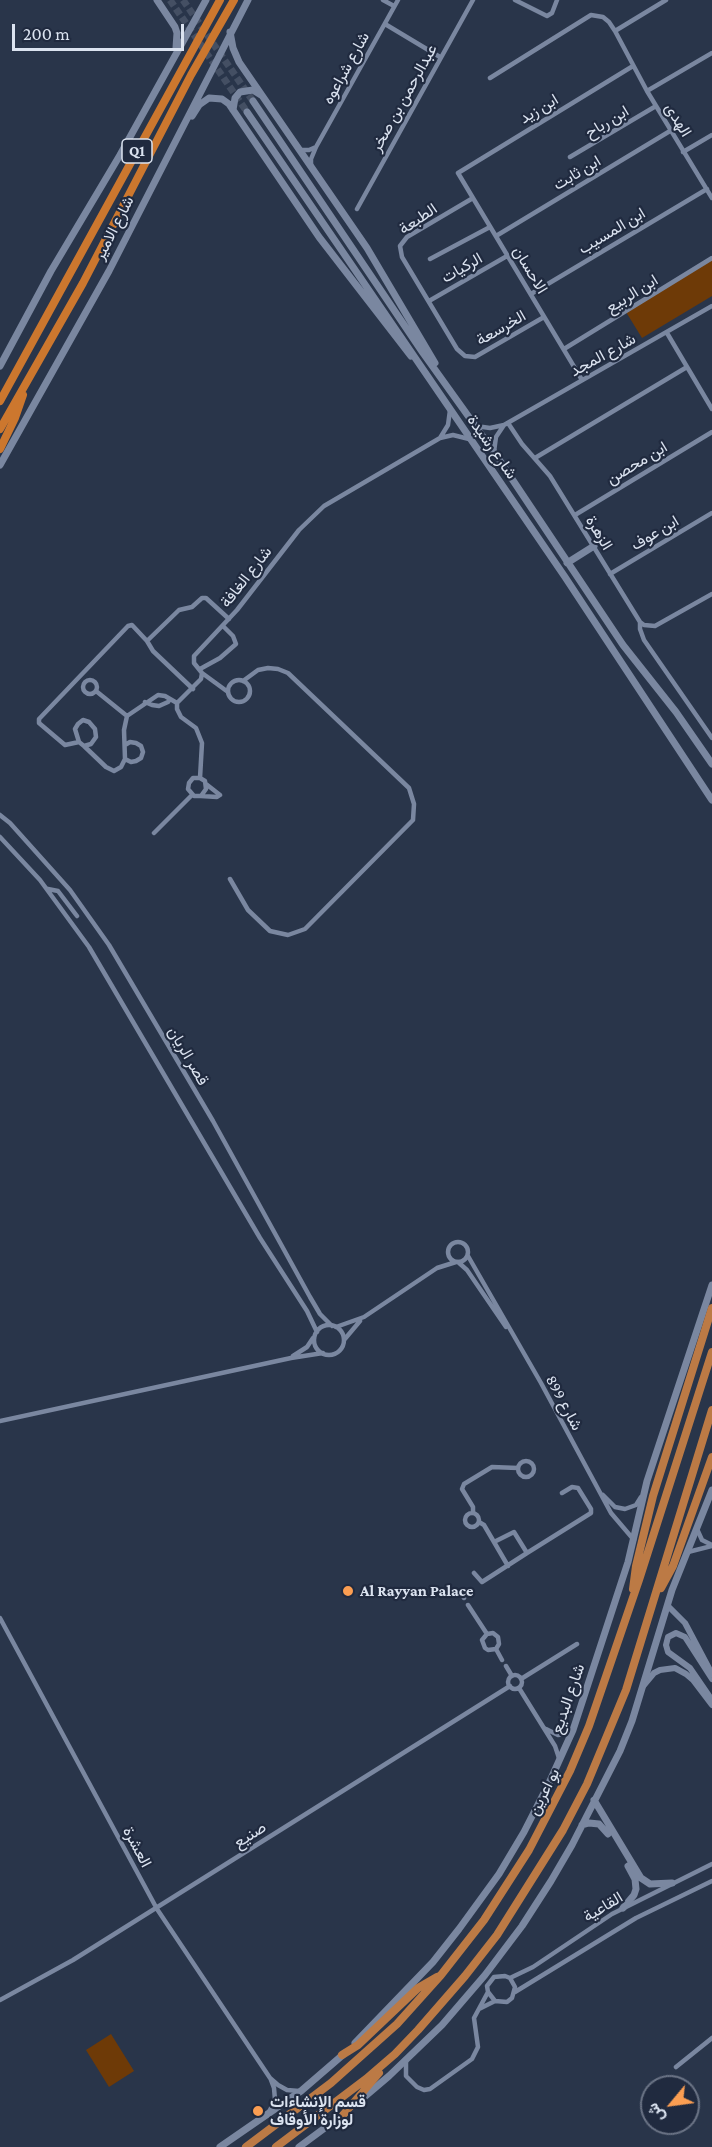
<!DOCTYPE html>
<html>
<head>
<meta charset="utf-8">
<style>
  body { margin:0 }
  #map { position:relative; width:712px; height:2147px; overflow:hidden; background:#29354a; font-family:"Crimson Pro",Vazirmatn,serif }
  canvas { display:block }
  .north { position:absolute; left:640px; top:2075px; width:60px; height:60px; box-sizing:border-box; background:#202a3f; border:2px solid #6b7486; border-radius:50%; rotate:241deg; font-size:16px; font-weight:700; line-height:24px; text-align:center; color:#dbe3f0 }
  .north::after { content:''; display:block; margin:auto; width:21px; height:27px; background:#fb9e52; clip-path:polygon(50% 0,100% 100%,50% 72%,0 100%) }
  .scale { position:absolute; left:12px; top:24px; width:172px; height:27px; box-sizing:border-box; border:3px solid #dbe3f0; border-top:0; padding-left:8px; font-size:18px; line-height:21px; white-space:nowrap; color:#dbe3f0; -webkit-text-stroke:4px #202a3f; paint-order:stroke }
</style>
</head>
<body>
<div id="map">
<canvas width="712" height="2147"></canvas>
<div class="north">ش</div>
<div class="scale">200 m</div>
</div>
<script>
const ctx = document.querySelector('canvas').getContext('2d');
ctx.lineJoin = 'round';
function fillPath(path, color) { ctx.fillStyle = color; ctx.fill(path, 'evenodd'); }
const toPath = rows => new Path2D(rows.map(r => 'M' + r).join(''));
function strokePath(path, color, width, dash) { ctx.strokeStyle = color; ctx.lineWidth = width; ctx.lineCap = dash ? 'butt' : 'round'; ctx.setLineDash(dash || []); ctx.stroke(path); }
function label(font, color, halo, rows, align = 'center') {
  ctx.font = font + ' "Crimson Pro",Vazirmatn,serif'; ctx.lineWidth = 4.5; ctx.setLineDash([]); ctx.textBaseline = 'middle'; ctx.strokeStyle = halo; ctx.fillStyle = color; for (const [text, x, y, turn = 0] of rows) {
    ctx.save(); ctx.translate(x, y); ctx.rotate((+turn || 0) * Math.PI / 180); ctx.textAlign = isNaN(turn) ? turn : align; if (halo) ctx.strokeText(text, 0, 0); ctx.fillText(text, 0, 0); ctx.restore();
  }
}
fillPath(toPath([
  [712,259,712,296,642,338,626,312],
  [111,2034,134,2071,109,2087,86,2050]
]), '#6e3a07');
strokePath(toPath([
  [170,0,247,112],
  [183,0,253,101]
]), '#444f63', 7, [7, 3.5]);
strokePath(toPath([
  [383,0,394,6],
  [515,0,547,16,552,13,557,0],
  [666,0,615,31,647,91,712,198],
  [385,24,440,57],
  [490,78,591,15,603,17,609,22,615,31],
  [647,91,712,53],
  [299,150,309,150,316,147],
  [683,152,712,135],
  [570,157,656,106],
  [311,167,311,159,316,147,398,0],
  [473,198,407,237,400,246,402,257,457,349,465,356,475,357,544,317],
  [357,209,473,0],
  [496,236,670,131],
  [430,259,490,227],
  [531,294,707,189],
  [429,301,507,256],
  [667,333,712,409],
  [564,349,712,258],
  [582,380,458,173,633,66],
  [508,423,522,444,550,476,640,622,644,625,655,626,712,594],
  [476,426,490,428,504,425,712,306],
  [440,438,448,425,450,410],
  [494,452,496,437,504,425],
  [535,458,687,367],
  [575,515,712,432],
  [610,574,712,513],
  [640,622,640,629,644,640,712,738],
  [200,669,220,658,236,644,233,636,223,626],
  [202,673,228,692],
  '228 691a11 11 0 1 1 22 0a11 11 0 1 1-22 0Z',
  '83 687a7 7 0 1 1 14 0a7 7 0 1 1-14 0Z',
  [193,689,153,651,147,641,179,610,192,607,202,598,206,598,229,619],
  [96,691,127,716],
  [145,702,152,705,159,706,168,702,170,699],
  [79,742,75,729,78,724,83,720,89,722,95,729,96,737,91,744,84,746,79,742,65,745,39,723,39,719,128,626,132,625,147,641],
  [125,745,130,742,136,743,141,746,143,752,141,758,136,761,131,762,125,759],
  [84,746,106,767,114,771,121,767,125,759,124,730,127,716,158,695,165,696,177,703],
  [200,778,193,778,189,783,188,789,194,796,201,796,206,789,205,781,200,778,202,743,196,728,181,717,177,709,177,703,201,679,202,673,194,663,194,656,237,610,299,530,324,506,440,438,453,435,469,439],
  [201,796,217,797,220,795,206,784],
  [0,815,10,823,70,890,109,945,213,1121,310,1297,320,1314,332,1326],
  [154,833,192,795],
  [0,837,40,880,89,947,260,1238,307,1311,317,1332],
  [230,879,248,910,270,931,288,935,305,929,413,820,414,804,409,788,288,673,278,669,268,668,258,670,243,681],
  [48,889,58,891,77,916],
  '448 1252a10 10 0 1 1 20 0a10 10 0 1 1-20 0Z',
  [468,1256,541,1383,611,1513,634,1540],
  [458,1262,467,1270,506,1327],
  '314 1340a15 15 0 1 1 30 0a15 15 0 1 1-30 0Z',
  [336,1327,364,1317,437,1268,456,1262],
  [344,1340,360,1321],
  [293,1356,307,1347,313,1338],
  [0,1421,291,1358,323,1353],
  '518 1469a8 8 0 1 1 16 0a8 8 0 1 1-16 0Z',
  [603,1495,615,1507,625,1509,636,1505,641,1497],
  '465 1520a7 7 0 1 1 14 0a7 7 0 1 1-14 0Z',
  [473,1513,473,1507,462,1489,464,1484,492,1467,518,1468],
  [479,1522,484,1525,494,1542,514,1532,527,1553,591,1513,591,1509,578,1488,572,1487,562,1493],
  [697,1529,702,1540,712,1545],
  [494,1542,508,1566],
  [688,1552,712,1546],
  [474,1573,482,1582,527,1553],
  [462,1594,464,1598],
  [468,1605,487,1634],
  [0,1618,157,1909,270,2078,278,2085,287,2090,299,2091],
  [487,1634,482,1640,485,1648,488,1650,496,1649],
  [487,1634,493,1633,498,1637,499,1644,496,1649],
  [496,1649,502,1660],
  [506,1666,512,1676],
  '508 1682a7 7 0 1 1 14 0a7 7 0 1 1-14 0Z',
  [521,1679,577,1644],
  [519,1688,555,1746,559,1758],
  [546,1729,558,1735,565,1734,573,1730],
  [510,1978,533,1967,612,1914,712,1864],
  [515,1992,636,1918,712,1881],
  [0,2000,73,1960,510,1686],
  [479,2009,495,2001,507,2002,512,1998,515,1987,510,1978,505,1976,494,1977,487,1986,488,1992,495,2001],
  [406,2061,406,2076,417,2087,424,2090,430,2089,472,2059,478,2047,474,2018,488,1992],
  [676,2067,712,2038],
  [269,2112,275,2100,274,2088,271,2080]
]), '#7a87a0', 4.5);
strokePath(toPath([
  [668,1606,685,1623,712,1674],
  [712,1679,685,1637,676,1633,668,1637,666,1645,668,1652,690,1668,712,1700],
  [644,1685,654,1673,660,1670,675,1668,686,1674,693,1680,712,1705]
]), '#7a87a0', 6);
strokePath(toPath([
  [157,0,175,27,177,33,176,48],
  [230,32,233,48,239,62,367,248,435,363],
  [253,101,423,353,494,452,623,645,676,712,712,764],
  [233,110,235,98,240,92,253,90,261,95],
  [247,112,565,577,712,800],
  [192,116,199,105,209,98,222,99,229,104,319,237,411,356],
  [0,366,51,271,120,155,206,0],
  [0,465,109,271,248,0],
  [567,563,594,546],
  [594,1800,641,1878,650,1884,672,1883],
  [582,1825,589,1823,599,1824,608,1834],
  [623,1908,634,1895,636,1889,635,1879,628,1866],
  [355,2043,433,1962,459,1929,499,1874,524,1832,549,1783,573,1730,628,1562,647,1481,712,1285],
  [356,2104,389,2076,442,2025,485,1975,522,1926,551,1881,572,1845,620,1751,632,1721,672,1590,712,1490],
  [220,2147,301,2091,345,2053],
  [299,2147,345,2113]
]), '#7a87a0', 7);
strokePath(toPath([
  [661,1588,673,1566,712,1457],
  [633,1589,636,1566,653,1496,712,1308],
  [342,2055,358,2045,418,1988,437,1977],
  [343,2115,379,2073],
  [246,2147,331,2083,397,2024,441,1975,484,1920,529,1850,570,1771,589,1726,639,1580,712,1352],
  [276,2147,366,2079,395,2054,418,2030,465,1976,497,1935,563,1830,587,1784,626,1690,712,1410]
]), '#bc7a45', 8);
strokePath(toPath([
  [0,401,220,0],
  [0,429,83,283,191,75,234,0],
  [0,449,15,418,23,395]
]), '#cc772e', 8);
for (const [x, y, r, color] of [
  [348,1591,6,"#fb9e52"],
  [258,2111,6,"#fb9e52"]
]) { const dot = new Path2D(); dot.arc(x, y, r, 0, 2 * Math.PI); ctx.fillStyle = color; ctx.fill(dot); strokePath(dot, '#202a3f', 2); }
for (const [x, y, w] of [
  [137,151,30]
]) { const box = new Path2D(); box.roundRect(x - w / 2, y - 12, w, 24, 4.5); ctx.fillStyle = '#202a3f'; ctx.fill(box); strokePath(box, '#dbe3f0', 1.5); }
label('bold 15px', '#dbe3f0', null, [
  ["Q1",137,151]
]);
label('16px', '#dbe3f0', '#202a3f', [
  ["شارع شراعوه",346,68,-61],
  ["عبدالرحمن بن صخر",404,98,-61],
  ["ابن زيد",539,109,-31],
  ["الهدى",678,120,59],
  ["ابن رباح",607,122,-31],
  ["ابن ثابت",577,173,-31],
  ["الطبعة",418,219,-34],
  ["شارع الامير",114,228,-63],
  ["ابن المسيب",612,231,-31],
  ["الركيات",462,268,-30],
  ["الاحسان",530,270,59],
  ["ابن الربيع",632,294,-32],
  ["الخرسعة",501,328,-30],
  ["شارع المجد",603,355,-29],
  ["شارع رشيدة",492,447,55],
  ["ابن محصن",637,463,-31],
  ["الزهرة",599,533,59],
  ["ابن عوف",655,533,-31],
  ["شارع الغافة",246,577,-52],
  ["قصر الريان",188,1056,60],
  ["شارع 899",564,1403,62],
  ["شارع البديع",568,1699,-71],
  ["بو اعرين",544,1792,-63],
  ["صنيع",250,1835,-32],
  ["العشرة",137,1847,62],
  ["القاعية",603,1907,-31]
]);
label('bold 16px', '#dbe3f0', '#202a3f', [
  ["Al Rayyan Palace",360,1591],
  ["قسم الإنشاءات",270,2102],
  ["لوزارة الأوقاف",270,2120]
], 'left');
</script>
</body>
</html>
